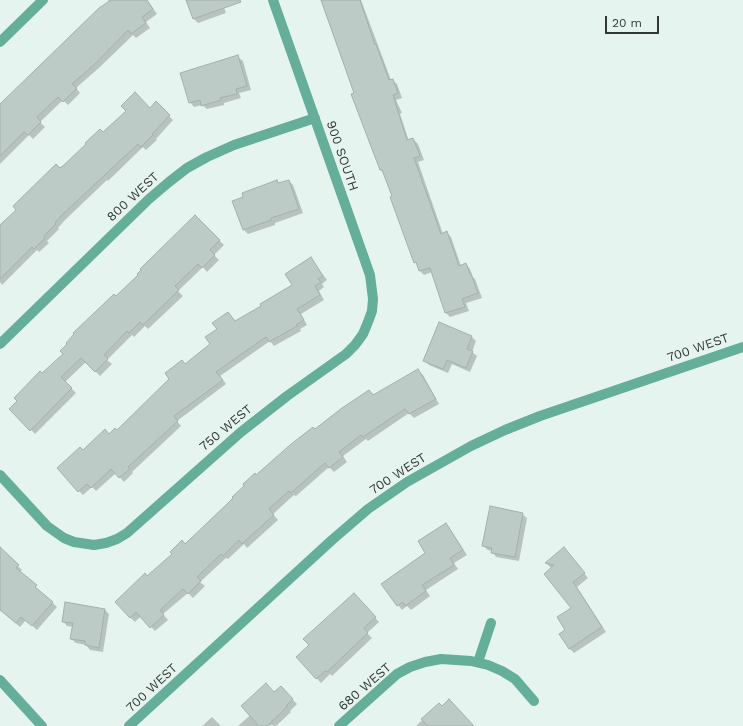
<!DOCTYPE html>
<html>
<head>
<meta charset="utf-8">
<style>
  body { margin:0 }
  #map { position:relative; width:743px; height:726px; overflow:hidden; background:#e6f4ef; font-family:"Work Sans",sans-serif }
  canvas { display:block }
  .scale { position:absolute; left:605px; top:16px; width:54px; height:18px; box-sizing:border-box; border:2px solid #323836; border-top:0; padding-left:5px; font-size:12px; line-height:14px; white-space:nowrap; color:#323836; -webkit-text-stroke:3px #e6f4ef; paint-order:stroke }
</style>
</head>
<body>
<div id="map">
<canvas width="743" height="726"></canvas>
<div class="scale">20 m</div>
</div>
<script>
const ctx = document.querySelector('canvas').getContext('2d');
ctx.lineJoin = 'round';
function fillPath(path, color) { ctx.fillStyle = color; ctx.fill(path, 'evenodd'); }
const toPath = rows => new Path2D(rows.map(r => 'M' + r).join(''));
function strokePath(path, color, width, dash) { ctx.strokeStyle = color; ctx.lineWidth = width; ctx.lineCap = dash ? 'butt' : 'round'; ctx.setLineDash(dash || []); ctx.stroke(path); }
function label(font, color, halo, rows, align = 'center') {
  ctx.font = font + ' "Work Sans",sans-serif'; ctx.lineWidth = 3.5; ctx.setLineDash([]); ctx.textBaseline = 'middle'; ctx.strokeStyle = halo; ctx.fillStyle = color; for (const [text, x, y, turn = 0] of rows) {
    ctx.save(); ctx.translate(x, y); ctx.rotate((+turn || 0) * Math.PI / 180); ctx.textAlign = isNaN(turn) ? turn : align; if (halo) ctx.strokeText(text, 0, 0); ctx.fillText(text, 0, 0); ctx.restore();
  }
}
fillPath(toPath([
  [108,0,147,0,157,14,146,22,150,28,136,38,133,35,100,67,76,88,80,93,68,105,63,100,40,122,45,127,33,139,29,135,0,164,0,106,109,2],
  [187,0,223,0,222,2,226,13,198,23,193,18],
  [323,0,361,0,391,80,397,84,402,98,396,100,402,113,400,114,409,141,413,139,418,144,424,160,418,162,443,234,447,233,451,237,461,266,466,264,470,269,473,277,475,279,482,298,466,303,469,311,450,317,446,313,432,272,424,275,420,271,418,265,415,262,393,197,385,174,381,170],
  [238,57,243,61,251,90,239,93,241,98,224,103,224,105,207,109,202,105,194,107,190,102],
  [156,103,173,120,156,139,157,140,146,150,143,147,108,181,107,180,65,220,58,228,59,229,47,241,49,243,39,252,37,250,2,285,0,282,0,227,59,169,103,134,150,109],
  [277,181,280,184,289,181,293,185,303,213,275,223,275,225,248,234,243,229,244,198],
  [195,216,224,245,214,255,219,260,207,272,203,267,178,291,183,296,148,329,145,326,134,337,132,335,107,360,112,364,100,376,86,362,65,382,76,393,35,434,11,409],
  [311,259,327,280,322,284,324,287,319,291,324,300,301,314,307,325,300,329,301,331,274,346,270,341,220,376,226,384,177,421,181,426,132,472,133,473,124,482,116,473,96,491,92,487,83,495,79,491,83,451,117,431,185,365,212,344,218,329,228,313,236,322,294,286],
  [439,323,472,337,476,341,472,352,477,356,470,372,452,364,448,373,429,365,424,360],
  [418,370,423,375,439,404,414,418,409,413,368,441,366,439,343,456,347,462,334,472,329,467,296,496,294,495,273,514,278,520,247,548,244,544,228,559,226,558,200,582,205,586,193,598,188,593,163,614,168,620,155,631,141,616,135,622,130,617,147,577,185,545,256,476,315,430,369,391,374,395],
  [522,514,527,518,519,561,496,557,492,551,488,550,483,546],
  [446,524,450,529,467,555,454,563,458,569,426,590,430,596,411,610,407,606,402,610,382,584,427,553],
  [0,548,22,570,20,572,57,607,37,630,26,620,20,627,7,616,0,592],
  [568,553,588,578,577,587,606,632,574,653,569,648,567,630,573,608,553,568,550,567,546,563],
  [354,594,379,622,367,633,372,638,332,676,330,674,321,683,297,657,310,645],
  [105,610,109,614,103,652,90,650,86,645,76,643,71,639,73,627,67,626,63,621],
  [281,688,297,704,290,711,291,712,276,726,270,725,269,726,238,726],
  [439,704,473,726,416,726],
  [212,717,221,726,202,726]
]), '#0003');
const building = toPath([
  [111,0,147,0,153,9,142,17,146,23,131,34,128,30,96,63,72,84,77,88,63,102,58,97,37,117,41,122,28,135,24,132,0,156,0,104,99,8,111,0],
  [186,0,240,0,241,2,193,19,186,0],
  [321,0,360,0,375,45,376,44,389,80,393,79,398,93,393,95,407,140,413,138,420,156,414,158,441,234,447,231,459,266,466,263,470,274,471,274,478,293,462,299,465,307,445,313,430,268,419,271,416,262,414,263,390,197,392,196,382,170,380,170,351,94,354,93,321,0],
  [238,55,247,86,236,89,237,94,220,98,221,100,201,106,200,100,189,103,180,73,238,55],
  [135,92,150,108,156,101,170,115,152,134,153,135,141,147,138,144,61,216,55,223,56,224,44,236,45,238,34,249,32,247,0,279,0,225,16,210,13,206,56,164,60,168,64,165,86,144,85,143,100,129,103,132,126,111,121,106,135,92],
  [277,180,278,183,289,180,299,209,271,218,271,220,243,230,232,201,243,197,242,193,277,180],
  [195,215,220,240,210,250,215,255,202,268,198,264,175,286,179,290,143,325,140,322,129,333,127,331,104,355,108,359,95,372,81,358,61,377,72,388,30,431,9,409,17,401,14,398,40,371,42,373,63,354,60,351,67,344,66,343,74,334,73,333,114,294,116,296,138,275,137,274,141,270,140,269,195,215],
  [311,257,323,276,318,279,321,282,315,286,320,295,297,309,304,320,296,325,297,326,269,342,266,337,216,372,223,380,174,416,178,421,128,467,130,469,119,478,111,469,91,488,87,484,78,492,57,468,80,447,83,450,105,429,109,434,115,428,117,430,169,379,165,373,182,360,185,364,210,344,205,337,217,329,212,323,228,312,235,321,261,306,260,304,292,285,285,274,311,257],
  [439,322,472,336,467,349,473,351,466,368,447,360,443,369,423,361,439,322],
  [418,369,436,399,409,414,405,409,363,437,361,435,339,452,343,457,329,468,325,463,291,493,289,491,269,509,274,515,242,544,239,540,223,556,221,554,197,577,201,581,188,594,183,589,160,610,164,615,150,628,136,612,130,618,115,602,145,573,147,576,172,554,170,552,182,540,185,544,226,505,233,498,232,497,244,486,243,484,255,473,256,475,290,445,313,427,315,429,342,408,369,390,373,395,418,369],
  [490,506,523,513,515,557,491,553,492,548,482,546,490,506],
  [446,523,463,550,450,558,454,565,422,585,426,591,405,606,403,602,397,606,381,584,425,553,418,541,446,523],
  [0,547,19,565,16,568,37,585,35,587,53,602,32,626,21,617,16,623,0,610,0,547],
  [564,547,585,573,573,582,602,627,569,649,559,634,565,630,557,617,571,608,544,574,554,565,545,563,564,547],
  [354,593,376,617,364,628,368,633,327,672,325,671,316,679,296,657,309,645,303,639,354,593],
  [65,602,105,609,99,648,85,645,85,641,70,639,73,623,62,622,65,602],
  [266,683,274,692,281,686,293,699,286,706,287,707,267,726,259,726,241,706,266,683],
  [449,699,474,726,428,726,421,719,439,703,442,706,449,699]
]);
fillPath(building, '#bdcbc6');
strokePath(building, '#a3b0ac', 1);
strokePath(toPath([
  [0,42,43,0],
  [0,344,149,199,169,182,187,168,207,157,234,145,315,118],
  [0,475,47,526,64,538,74,542,94,545,106,543,117,539,127,533,241,432,287,396,346,354,355,345,363,334,368,322,372,311,373,299,370,275,273,0],
  [478,662,491,623],
  [0,680,42,726],
  [129,726,332,540,368,509,407,482,471,446,505,430,540,416,743,347],
  [339,726,397,674,410,667,425,662,441,659,471,661,488,665,502,671,515,679,534,701]
]), '#65ae9a', 10);
label('13px', '#323836', '#e6f4ef', [
  ["900 SOUTH",342,156,71],
  ["800 WEST",133,197,-43],
  ["700 WEST",698,348,-19],
  ["750 WEST",226,428,-40],
  ["700 WEST",398,474,-33],
  ["680 WEST",365,687,-41],
  ["700 WEST",152,688,-43]
]);
</script>
</body>
</html>
